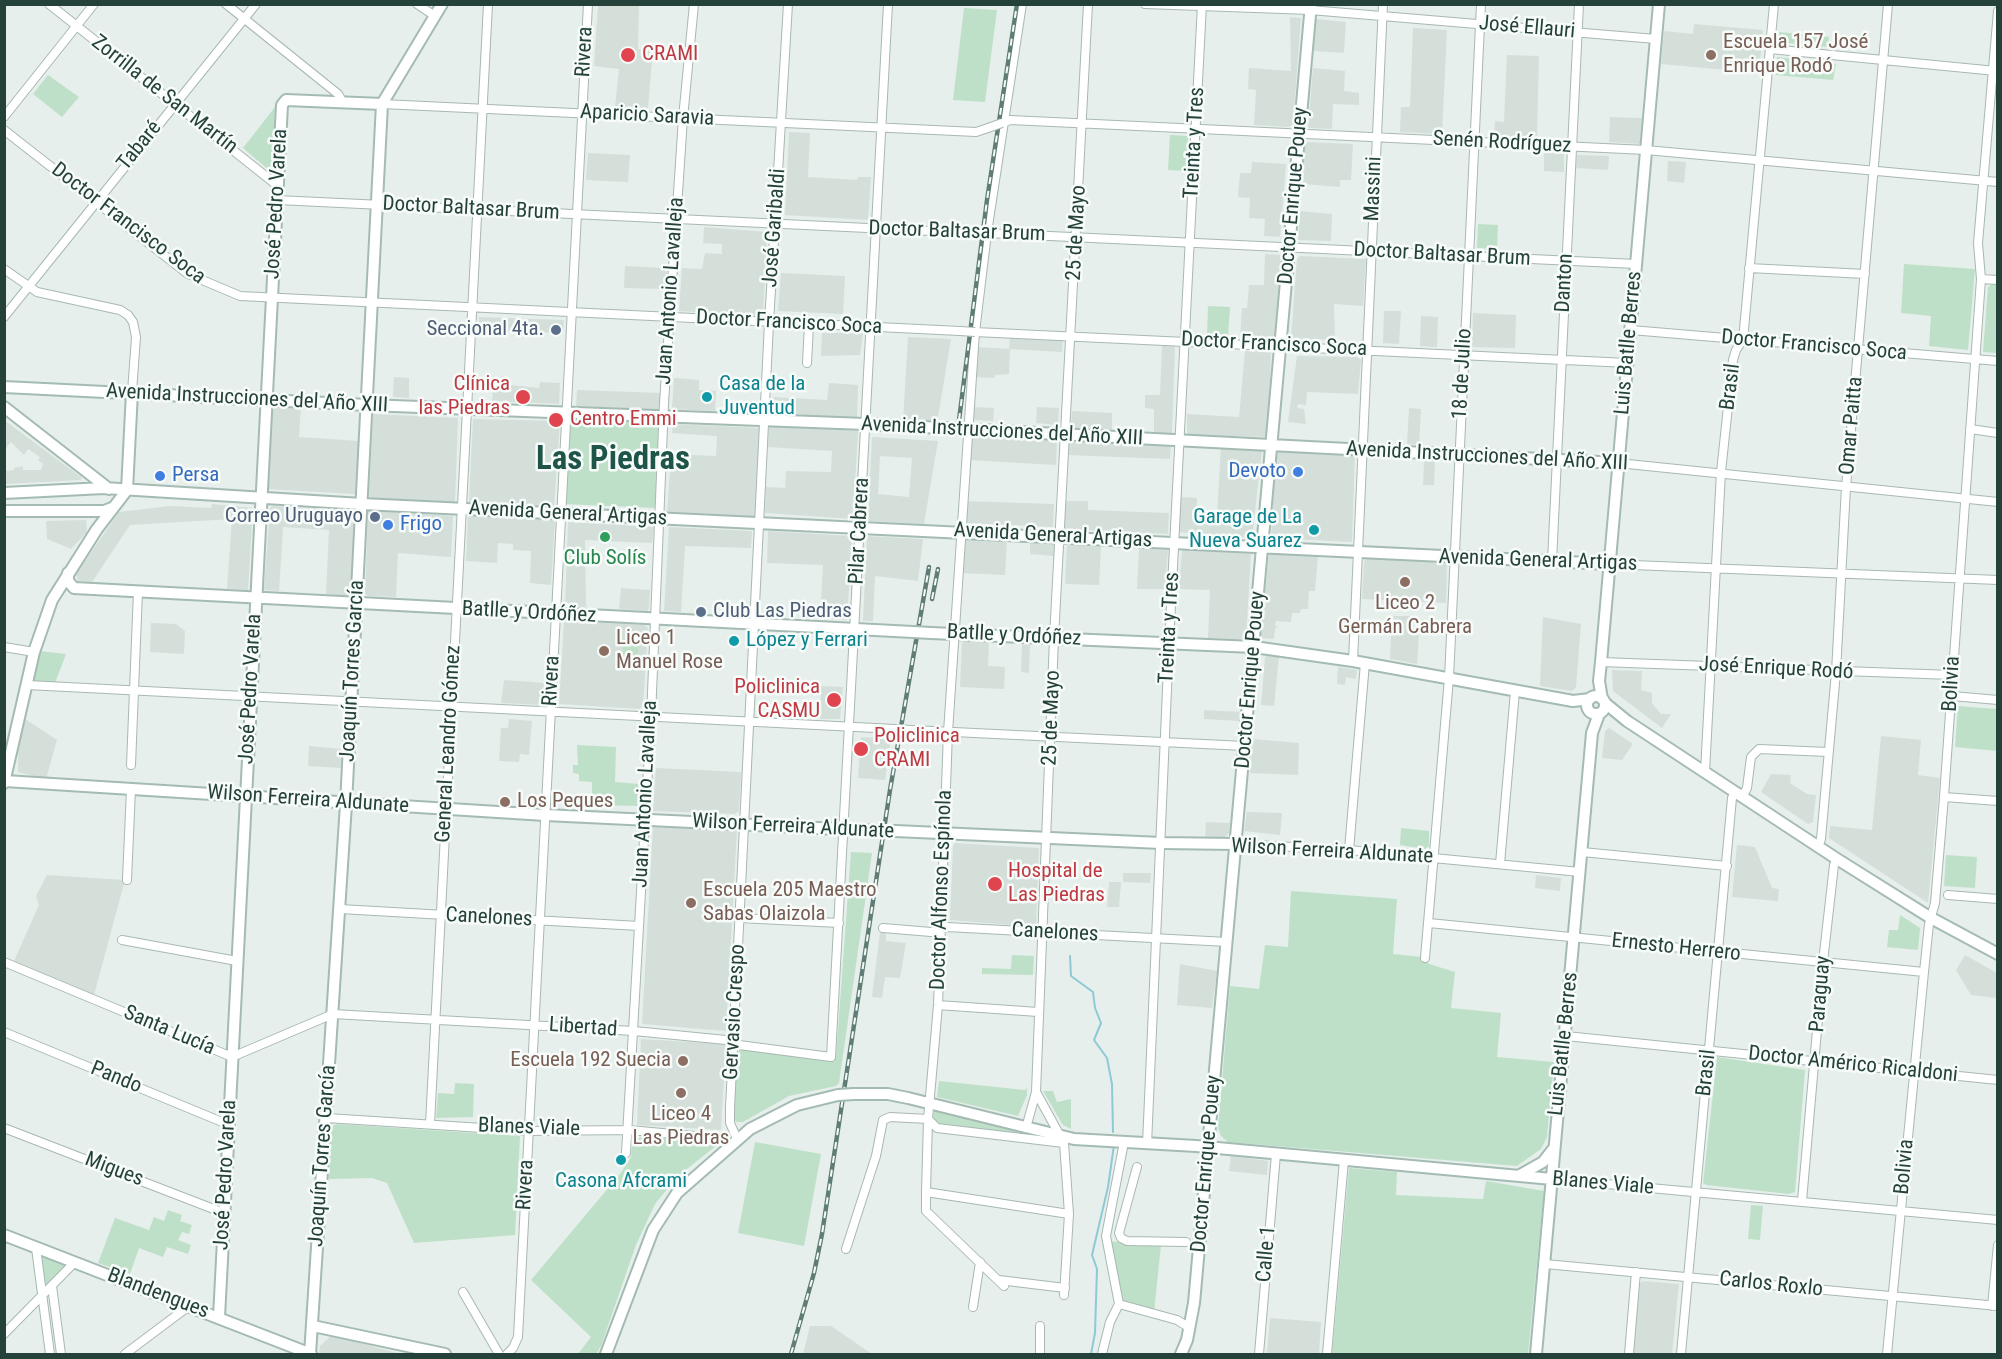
<!DOCTYPE html>
<html>
<head>
<meta charset="utf-8">
<style>
  body { margin:0 }
  #map { position:relative; width:2002px; height:1359px; overflow:hidden; background:#e6efeb; font-family:"Roboto Condensed",sans-serif }
  canvas { display:block }
  .frame { position:absolute; inset:0; border:6px solid #24423a; pointer-events:none }
</style>
</head>
<body>
<div id="map">
<canvas width="2002" height="1359"></canvas>
<div class="frame"></div>
</div>
<script>
const ctx = document.querySelector('canvas').getContext('2d');
ctx.lineJoin = 'round';
function fillPath(path, color) { ctx.fillStyle = color; ctx.fill(path, 'evenodd'); }
const toPath = rows => new Path2D(rows.map(r => 'M' + r).join(''));
function strokePath(path, color, width, dash) { ctx.strokeStyle = color; ctx.lineWidth = width; ctx.lineCap = dash ? 'butt' : 'round'; ctx.setLineDash(dash || []); ctx.stroke(path); }
function label(font, color, halo, rows, align = 'center') {
  ctx.font = font + ' "Roboto Condensed",sans-serif'; ctx.lineWidth = 5; ctx.setLineDash([]); ctx.textBaseline = 'middle'; ctx.strokeStyle = halo; ctx.fillStyle = color; for (const [text, x, y, turn = 0] of rows) {
    ctx.save(); ctx.translate(x, y); ctx.rotate((+turn || 0) * Math.PI / 180); ctx.textAlign = isNaN(turn) ? turn : align; if (halo) ctx.strokeText(text, 0, 0); ctx.fillText(text, 0, 0); ctx.restore();
  }
}
fillPath(toPath([
  [598,5,639,5,638,49,662,50,662,60,652,60,648,108,615,107,619,69,594,66],
  [1290,17,1301,18,1293,124,1289,127,1254,125,1256,90,1248,89,1249,68,1291,71],
  [1316,19,1346,22,1344,53,1314,51],
  [1694,24,1763,30,1759,73,1661,64,1664,31,1693,34],
  [1413,28,1447,30,1442,134,1400,132,1401,107,1410,107],
  [1507,55,1539,56,1537,137,1494,136,1495,121,1504,122],
  [1313,68,1345,71,1344,91,1359,93,1359,105,1333,104,1332,129,1308,128],
  [1610,117,1642,118,1640,144,1609,142],
  [789,132,810,133,808,177,857,180,858,177,871,177,868,220,785,215],
  [1305,142,1353,144,1351,180,1340,180,1340,187,1302,184],
  [588,153,630,155,628,182,586,180],
  [1544,153,1564,153,1564,172,1544,171],
  [1577,155,1609,156,1608,170,1576,168],
  [1668,161,1686,162,1684,183,1667,181],
  [1252,162,1286,164,1280,237,1264,236,1265,219,1249,218,1250,198,1238,197,1240,173,1251,173],
  [1300,211,1332,214,1331,241,1298,240],
  [704,227,767,232,763,316,679,311,682,268,702,269,705,253,722,254,722,244,703,243],
  [1265,254,1281,255,1275,339,1240,337,1242,308,1247,308,1249,285,1264,285],
  [1300,256,1366,259,1363,306,1334,304,1335,340,1291,338,1297,259],
  [625,266,667,268,666,289,624,288],
  [781,273,845,276,843,314,778,311],
  [1384,311,1401,311,1399,344,1383,343],
  [1473,313,1516,315,1515,348,1472,347],
  [1421,316,1438,317,1437,347,1420,346],
  [479,317,564,320,563,333,479,330],
  [822,333,863,333,860,355,821,356],
  [908,337,951,339,937,423,903,421],
  [1010,337,1063,339,1062,352,1010,349,1009,374,995,375,994,378,975,377,978,347,1009,349],
  [1162,345,1175,345,1172,434,1154,433,1154,409,1145,408,1145,395,1160,395],
  [1245,351,1271,351,1268,437,1187,435,1187,414,1239,417],
  [1297,356,1358,357,1361,360,1358,394,1307,392,1306,405,1298,404,1297,408,1304,409,1306,424,1288,422],
  [394,377,409,378,409,398,393,397],
  [674,378,699,380,699,390,716,391,715,411,672,409],
  [540,382,560,383,559,404,492,401,493,390,498,390,500,384,539,388],
  [829,383,858,385,857,418,772,413,773,397,827,400],
  [577,390,661,393,660,410,576,406],
  [271,404,301,406,299,437,359,441,355,494,266,489],
  [973,407,994,408,993,421,973,420],
  [1037,407,1059,408,1058,425,1036,423],
  [1409,408,1421,409,1419,445,1407,444],
  [1072,411,1112,413,1112,430,1071,428],
  [373,414,458,418,455,502,369,498],
  [473,419,560,421,554,507,469,502],
  [4,420,81,477,81,480,5,484,5,471,14,470,14,468,23,466,23,470,41,470,43,464,38,460,40,457,28,449,24,455,11,442,6,448,5,446],
  [673,424,760,428,755,518,667,514,671,454,716,456,717,436,672,433],
  [769,425,858,431,853,519,765,513,766,487,785,488,786,471,831,472,832,451,768,447],
  [970,434,1057,439,1056,465,969,460],
  [872,437,938,441,924,524,868,521],
  [880,456,912,458,909,497,878,494],
  [1068,437,1171,441,1170,459,1067,455],
  [1221,446,1258,447,1262,450,1252,538,1178,532,1181,497,1197,498,1196,515,1217,516],
  [1276,450,1355,452,1352,542,1271,538],
  [1424,461,1435,461,1434,485,1423,485],
  [965,501,1054,504,1053,527,963,523],
  [1065,501,1088,501,1088,510,1169,513,1168,534,1064,529],
  [212,504,253,508,248,590,227,589,232,519,130,525,92,582,78,581,76,574,119,512,170,506,211,508],
  [272,506,355,511,351,592,346,596,326,594,329,530,283,527,279,591,264,590,270,508],
  [368,511,453,516,451,557,398,553,396,597,368,596,365,594],
  [468,515,555,520,551,585,530,583,531,551,513,550,513,544,498,543,497,563,466,561],
  [86,520,87,532,71,549,47,539,46,521],
  [568,522,654,527,652,543,585,540,586,607,565,606],
  [669,527,752,531,751,548,685,546,681,612,664,611],
  [768,531,852,536,847,620,820,618,823,565,767,563],
  [963,534,1007,537,1005,575,961,573],
  [867,536,923,539,918,581,875,576,873,621,863,621],
  [1030,538,1054,540,1054,556,1030,554],
  [1067,545,1101,547,1099,585,1065,584],
  [1139,548,1168,550,1165,589,1137,589],
  [1182,550,1251,554,1246,640,1208,638,1210,590,1179,589],
  [1269,552,1318,556,1315,591,1309,591,1308,609,1301,609,1300,613,1292,613,1291,622,1276,621,1275,626,1278,627,1275,629,1274,639,1260,638],
  [1368,558,1444,562,1447,565,1446,603,1362,599,1364,561],
  [621,588,650,590,649,608,647,611,619,609],
  [1392,616,1410,616,1411,635,1419,635,1417,664,1390,659],
  [1543,617,1581,624,1576,687,1572,691,1540,686],
  [564,621,644,625,648,628,643,706,640,709,559,704],
  [151,623,176,624,185,631,184,654,150,652],
  [966,640,989,641,988,666,1005,667,1004,689,960,687,962,643],
  [1022,644,1030,645,1029,673,1021,672],
  [1268,654,1279,656,1274,706,1261,705,1265,657],
  [1338,667,1357,670,1356,679,1346,677,1345,685,1337,684],
  [1612,670,1642,671,1641,690,1652,693,1652,703,1661,714,1671,714,1662,728,1613,691],
  [504,680,545,683,544,705,501,703],
  [821,686,843,687,840,719,820,719],
  [1204,710,1241,712,1240,721,1204,719],
  [19,715,57,740,46,779,18,772],
  [509,719,532,721,529,755,520,754,519,762,499,761,501,728,508,728],
  [1609,728,1633,744,1622,760,1602,758,1605,731],
  [1881,736,1921,740,1918,775,1940,778,1928,903,1829,838,1830,826,1872,830],
  [861,737,891,739,885,780,858,778],
  [1253,739,1299,743,1298,775,1250,773],
  [309,746,341,749,341,768,308,766],
  [656,768,741,772,739,811,735,814,653,811],
  [1771,774,1791,775,1790,783,1807,794,1816,795,1813,822,1808,824,1761,792],
  [1247,812,1282,813,1280,835,1244,831],
  [1206,822,1230,823,1229,833,1222,840,1205,839],
  [653,826,737,830,726,1031,642,1024],
  [955,843,1039,848,1036,927,950,920,953,846],
  [1737,845,1755,847,1772,888,1779,889,1778,901,1732,897],
  [1123,873,1151,873,1150,883,1123,882],
  [47,875,125,880,94,995,14,961,39,905,36,896],
  [1536,875,1561,878,1560,891,1535,888],
  [1109,882,1121,882,1119,907,1107,907],
  [880,932,886,932,886,941,906,943,900,978,885,977,882,998,872,997],
  [1965,955,1997,973,1997,998,1971,995,1956,970],
  [1180,964,1217,971,1212,1008,1177,1005],
  [641,1039,726,1044,721,1130,637,1125],
  [1231,1156,1268,1161,1267,1175,1229,1171],
  [1643,1281,1679,1284,1672,1354,1633,1354,1640,1283],
  [1270,1318,1321,1322,1319,1354,1270,1354,1267,1352],
  [810,1326,831,1326,872,1354,803,1354],
  [332,1335,400,1354,319,1354,320,1346]
]), '#d4dfda');
fillPath(toPath([
  [964,8,997,10,985,102,953,100],
  [1779,32,1829,37,1828,47,1778,42],
  [1777,57,1836,64,1833,80,1775,75],
  [48,75,79,97,62,117,33,94],
  [275,107,272,170,270,171,243,148],
  [1170,135,1188,136,1187,171,1168,170],
  [1478,224,1498,225,1497,249,1477,248],
  [1904,264,1975,269,1968,350,1929,346,1931,316,1901,313],
  [1995,281,1997,281,1997,353,1983,352,1988,287],
  [1208,306,1230,307,1228,336,1207,335],
  [568,414,660,418,656,508,564,504],
  [623,640,639,641,637,670,622,669],
  [39,651,66,654,55,683,35,682,32,679],
  [1958,706,1997,709,1997,751,1955,747],
  [577,745,616,747,615,782,639,784,637,806,592,805,592,782,579,781,579,774,573,773,573,765,578,765],
  [1401,828,1429,831,1429,846,1425,849,1400,845],
  [851,852,872,853,839,1083,836,1086,789,1096,743,1122,737,1122,733,1119,733,1112,737,1052,742,1049,831,1061,836,1057],
  [1946,855,1977,857,1975,888,1944,886],
  [1291,891,1397,899,1393,954,1423,957,1429,964,1455,972,1451,1008,1501,1013,1497,1057,1554,1062,1547,1137,1541,1149,1517,1166,1228,1142,1221,1136,1218,1128,1230,986,1259,989,1265,945,1288,947],
  [1900,915,1920,928,1918,950,1887,947,1889,930,1898,930],
  [1012,955,1034,956,1033,975,982,974,982,968,1011,969],
  [1717,1057,1805,1070,1795,1192,1789,1194,1706,1185,1703,1183],
  [939,1081,1025,1090,1027,1088,1027,1095,1018,1116,937,1097],
  [455,1083,474,1084,473,1117,436,1118,438,1093,454,1094],
  [1043,1091,1053,1091,1057,1102,1071,1099,1071,1129,1063,1125],
  [936,1110,1056,1138,940,1127,935,1124,933,1114],
  [337,1124,520,1136,515,1235,414,1243,387,1183,372,1178,329,1179,332,1126],
  [647,1137,699,1141,716,1146,678,1176,655,1204,636,1245,601,1346,596,1354,578,1354,591,1337,531,1280,620,1174,631,1157,633,1138],
  [755,1142,821,1154,804,1246,738,1233],
  [1349,1168,1397,1172,1396,1195,1483,1199,1486,1181,1544,1191,1528,1354,1332,1354],
  [1751,1205,1763,1206,1760,1240,1748,1239],
  [168,1210,182,1215,180,1221,192,1225,189,1234,182,1232,178,1240,191,1245,188,1254,167,1247,163,1257,139,1248,130,1274,98,1263,115,1218,149,1230,154,1217,164,1221],
  [1107,1241,1161,1245,1154,1312,1122,1302],
  [46,1256,65,1266,47,1287,43,1286,41,1258]
]), '#bfe0c8');
strokePath(toPath([
  [1070,956,1071,976,1093,992,1095,1008,1101,1023,1094,1040,1107,1058,1112,1084,1113,1132],
  [1091,1354,1095,1333,1097,1269,1092,1255,1108,1187,1114,1145]
]), '#8ec9d4', 2);
const street = toPath([
  [49,4,278,186],
  [226,4,338,94,342,101],
  [417,4,435,16],
  [1145,4,1310,10,1656,39],
  [1770,49,1996,71],
  [382,104,976,132,988,128],
  [4,117,94,4],
  [1003,123,1010,120,1646,150,1998,182],
  [4,130,188,274,240,296,960,331],
  [277,200,973,233],
  [987,233,1636,264],
  [1749,268,1865,274],
  [4,269,37,292,120,310,128,315,133,322,136,337,132,392],
  [1981,279,1998,280],
  [4,317,256,4],
  [1631,330,1998,361],
  [975,332,1628,363],
  [807,363,809,325],
  [1970,429,1998,433],
  [1618,463,1998,502],
  [1552,561,1579,4],
  [1609,564,1998,580],
  [4,647,34,652],
  [1353,661,1383,4],
  [1601,662,1952,675],
  [27,685,895,729],
  [1952,696,1998,700],
  [912,730,1245,746],
  [131,765,138,591],
  [1705,772,1721,472,1733,360,1736,350,1743,340,1774,4],
  [1742,797,1747,788,1751,757,1759,749,1828,752],
  [1944,797,1998,801],
  [1236,844,1349,850,1580,872],
  [1818,847,1821,839,1836,672,1846,487,1888,4],
  [1349,850,1365,663],
  [1582,852,1727,866],
  [1500,864,1515,691],
  [127,880,131,789],
  [1948,895,1998,899],
  [340,909,639,926],
  [740,918,839,923],
  [1429,923,1924,972],
  [883,928,931,932,947,927,1227,942],
  [122,940,237,961],
  [1425,958,1449,678,1481,4],
  [4,962,232,1057,333,1014,634,1031,726,1040,739,1045,831,1057,888,4],
  [938,1005,1038,1012],
  [4,1032,227,1124],
  [1566,1036,1998,1080],
  [327,1118,529,1131,629,1130,706,1137,731,1145],
  [430,1124,488,4],
  [4,1128,224,1213],
  [1026,1128,1036,1092,1054,638,1088,4],
  [737,1139,730,1123,730,1108,769,323,788,4],
  [1064,1143,1069,1214,1064,1295],
  [1147,1144,1169,644,1202,4],
  [626,1153,651,717,664,403,683,118,694,4],
  [1137,1167,1119,1233,1121,1238,1127,1241,1186,1242],
  [1552,1179,1998,1220],
  [926,1192,1069,1214],
  [1802,1201,1823,962,1834,865,1837,859],
  [36,1248,50,1354],
  [846,1249,876,1156,883,1120,890,1117,928,1119,937,1128,1064,1143,1036,1092],
  [1545,1264,1998,1306],
  [999,1280,1065,1288],
  [52,1286,61,1354],
  [1004,1286,926,1211,926,1192,928,1119,938,1005,948,732,975,332,987,233,1022,4],
  [463,1292,499,1354],
  [1119,1304,1177,1320,1190,1328],
  [1992,1306,1998,1245],
  [973,1307,980,1262],
  [1040,1326,1040,1354],
  [4,1334,74,1263],
  [125,1354,189,1306],
  [507,1354,513,1348,518,1337,588,4],
  [1102,1354,1110,1322,1119,1304,1106,1236,1124,1142],
  [1259,1354,1276,1154],
  [1327,1354,1344,1160],
  [1629,1354,1636,1272],
  [1681,1354,1732,798,1735,792],
  [1887,1354,1924,972,1929,924,1935,903,1944,797,1981,279,1978,243,1998,11]
]);
const secondary = toPath([
  [4,387,367,405,865,424,1618,463],
  [4,407,109,489],
  [4,493,104,488,362,504,1609,564],
  [4,511,104,511,112,508],
  [68,573,68,581,74,588,913,632],
  [931,633,1254,647,1353,661,1573,701,1590,699],
  '1587 705a9 9 0 1 1 18 0a9 9 0 1 1-18 0Z',
  [1602,699,1599,681,1601,662,1659,4],
  [1605,703,1627,721,1837,859,1931,918,1998,954],
  [5,781,545,815,880,831],
  [4,783,34,652,52,600,97,529,127,490,132,392],
  [895,831,1161,843,1236,844],
  [854,1094,888,1094,908,1098,1074,1139,1196,1146,1552,1179],
  [1520,1175,1543,1162,1554,1148],
  [4,1235,311,1354],
  [219,1317,282,105,286,100,382,104],
  [313,1326,445,1354],
  [310,1354,346,804,382,104,442,4],
  [606,1354,653,1230,677,1193,750,1129,797,1105,838,1095],
  [1181,1354,1187,1340,1194,1303,1311,4],
  [1536,1354,1592,733,1599,714]
]);
strokePath(street, '#a8b8b2', 10);
strokePath(secondary, '#a4bbb3', 14);
strokePath(street, '#fff', 8);
strokePath(secondary, '#fff', 10);
const rail = toPath([
  [959,420,987,200,1017,4],
  [932,599,938,569],
  [791,1354,814,1273,822,1234,890,790,929,567]
]);
strokePath(rail, '#5f7d75', 4.5);
strokePath(rail, '#f7fbf9', 2, [7]);
const streetBridge = toPath([
  [988,128,1002,123],
  [973,233,987,233],
  [960,331,975,332],
  [895,729,912,730]
]);
const secondaryBridge = toPath([
  [913,632,931,633],
  [880,831,895,831],
  [838,1095,854,1094]
]);
strokePath(streetBridge, '#a8b8b2', 10, []);
strokePath(secondaryBridge, '#a4bbb3', 14, []);
strokePath(streetBridge, '#fff', 8);
strokePath(secondaryBridge, '#fff', 10);
for (const [x, y, r, color] of [
  [628,55,8,"#e0444e"],
  [1711,55,6,"#8d6e63"],
  [556,330,6,"#5c6f8a"],
  [523,397,8,"#e0444e"],
  [707,397,6,"#0f9aa8"],
  [556,420,8,"#e0444e"],
  [1298,472,6,"#3f7fe0"],
  [160,476,6,"#3f7fe0"],
  [375,517,6,"#5c6f8a"],
  [388,525,6,"#3f7fe0"],
  [1314,530,6,"#0f9aa8"],
  [605,537,6,"#2e9e5b"],
  [1405,582,6,"#8d6e63"],
  [701,612,6,"#5c6f8a"],
  [734,641,6,"#0f9aa8"],
  [604,651,6,"#8d6e63"],
  [834,700,8,"#e0444e"],
  [861,749,8,"#e0444e"],
  [505,802,6,"#8d6e63"],
  [995,884,8,"#e0444e"],
  [691,903,6,"#8d6e63"],
  [683,1061,6,"#8d6e63"],
  [681,1093,6,"#8d6e63"],
  [621,1160,6,"#0f9aa8"]
]) { const dot = new Path2D(); dot.arc(x, y, r, 0, 2 * Math.PI); ctx.fillStyle = color; ctx.fill(dot); strokePath(dot, '#f7fbf9', 2); }
label('21px', '#24423a', '#f7fbf9', [
  ["José Ellauri",1527,28,5],
  ["Rivera",585,52,-87],
  ["Zorrilla de San Martín",164,95,38],
  ["Aparicio Saravia",647,116,3],
  ["Treinta y Tres",1195,143,-87],
  ["Senén Rodríguez",1502,143,3],
  ["Tabaré",140,146,-51],
  ["Massini",1374,189,-88],
  ["Doctor Enrique Pouey",1294,196,-85],
  ["José Pedro Varela",277,204,-87],
  ["Doctor Baltasar Brum",471,209,3],
  ["Doctor Francisco Soca",128,224,37],
  ["José Garibaldi",775,228,-86],
  ["Doctor Baltasar Brum",957,232,2],
  ["25 de Mayo",1077,233,-87],
  ["Doctor Baltasar Brum",1442,255,3],
  ["Danton",1565,283,-87],
  ["Juan Antonio Lavalleja",671,291,-86],
  ["Doctor Francisco Soca",789,323,3],
  ["Luis Batlle Berres",1629,343,-85],
  ["Doctor Francisco Soca",1274,345,3],
  ["Doctor Francisco Soca",1814,346,5],
  ["18 de Julio",1463,374,-87],
  ["Brasil",1731,387,-83],
  ["Avenida Instrucciones del Año XIII",247,399,3],
  ["Omar Paitta",1852,426,-85],
  ["Avenida Instrucciones del Año XIII",1002,432,3],
  ["Avenida Instrucciones del Año XIII",1487,457,3],
  ["Avenida General Artigas",568,514,3],
  ["Pilar Cabrera",860,531,-87],
  ["Avenida General Artigas",1053,536,3],
  ["Avenida General Artigas",1538,561,2],
  ["Batlle y Ordóñez",529,613,3],
  ["Treinta y Tres",1170,628,-87],
  ["Batlle y Ordóñez",1014,636,3],
  ["José Enrique Rodó",1776,669,3],
  ["Joaquín Torres García",353,671,-87],
  ["Doctor Enrique Pouey",1251,680,-85],
  ["Rivera",552,681,-87],
  ["Bolivia",1952,684,-87],
  ["José Pedro Varela",251,689,-87],
  ["25 de Mayo",1052,718,-88],
  ["General Leandro Gómez",449,744,-87],
  ["Juan Antonio Lavalleja",646,794,-87],
  ["Wilson Ferreira Aldunate",308,800,4],
  ["Wilson Ferreira Aldunate",793,827,3],
  ["Wilson Ferreira Aldunate",1332,852,3],
  ["Doctor Alfonso Espínola",942,890,-88],
  ["Canelones",489,918,3],
  ["Canelones",1055,933,3],
  ["Ernesto Herrero",1676,948,6],
  ["Paraguay",1821,994,-85],
  ["Gervasio Crespo",735,1012,-87],
  ["Libertad",583,1028,4],
  ["Santa Lucía",169,1031,23],
  ["Luis Batlle Berres",1564,1044,-84],
  ["Doctor Américo Ricaldoni",1853,1065,6],
  ["Brasil",1707,1073,-84],
  ["Pando",116,1078,22],
  ["Blanes Viale",529,1128,2],
  ["Joaquín Torres García",323,1156,-86],
  ["Doctor Enrique Pouey",1207,1164,-85],
  ["Bolivia",1905,1167,-85],
  ["Migues",114,1170,21],
  ["José Pedro Varela",226,1175,-87],
  ["Blanes Viale",1603,1184,5],
  ["Rivera",526,1185,-87],
  ["Calle 1",1267,1254,-85],
  ["Carlos Roxlo",1771,1285,6],
  ["Blandengues",158,1294,21]
]);
label('21px', '#785e54', '#f7fbf9', [
  ["Escuela 157 José",1723,43],
  ["Enrique Rodó",1723,67],
  ["Liceo 2",1405,604,"center"],
  ["Germán Cabrera",1405,628,"center"],
  ["Liceo 1",616,639],
  ["Manuel Rose",616,663],
  ["Los Peques",517,802],
  ["Escuela 205 Maestro",703,891],
  ["Sabas Olaizola",703,915],
  ["Escuela 192 Suecia",671,1061,"right"],
  ["Liceo 4",681,1115,"center"],
  ["Las Piedras",681,1139,"center"]
], 'left');
label('21px', '#be3a42', '#f7fbf9', [
  ["CRAMI",642,55],
  ["Clínica",510,385,"right"],
  ["las Piedras",510,409,"right"],
  ["Centro Emmi",570,420],
  ["Policlinica",820,688,"right"],
  ["CASMU",820,712,"right"],
  ["Policlinica",874,737],
  ["CRAMI",874,761],
  ["Hospital de",1008,872],
  ["Las Piedras",1008,896]
], 'left');
label('21px', '#4e5e75', '#f7fbf9', [
  ["Seccional 4ta.",544,330],
  ["Correo Uruguayo",363,517],
  ["Club Las Piedras",713,612,"left"]
], 'right');
label('21px', '#0d838f', '#f7fbf9', [
  ["Casa de la",719,385],
  ["Juventud",719,409],
  ["Garage de La",1302,518,"right"],
  ["Nueva Suarez",1302,542,"right"],
  ["López y Ferrari",746,641],
  ["Casona Afcrami",621,1182,"center"]
], 'left');
label('21px', '#366cbe', '#f7fbf9', [
  ["Devoto",1286,472,"right"],
  ["Persa",172,476],
  ["Frigo",400,525]
], 'left');
label('21px', '#27864d', '#f7fbf9', [
  ["Club Solís",605,559]
]);
label('bold 33px', '#1f5548', '#f7fbf9', [
  ["Las Piedras",613,461]
]);
</script>
</body>
</html>
